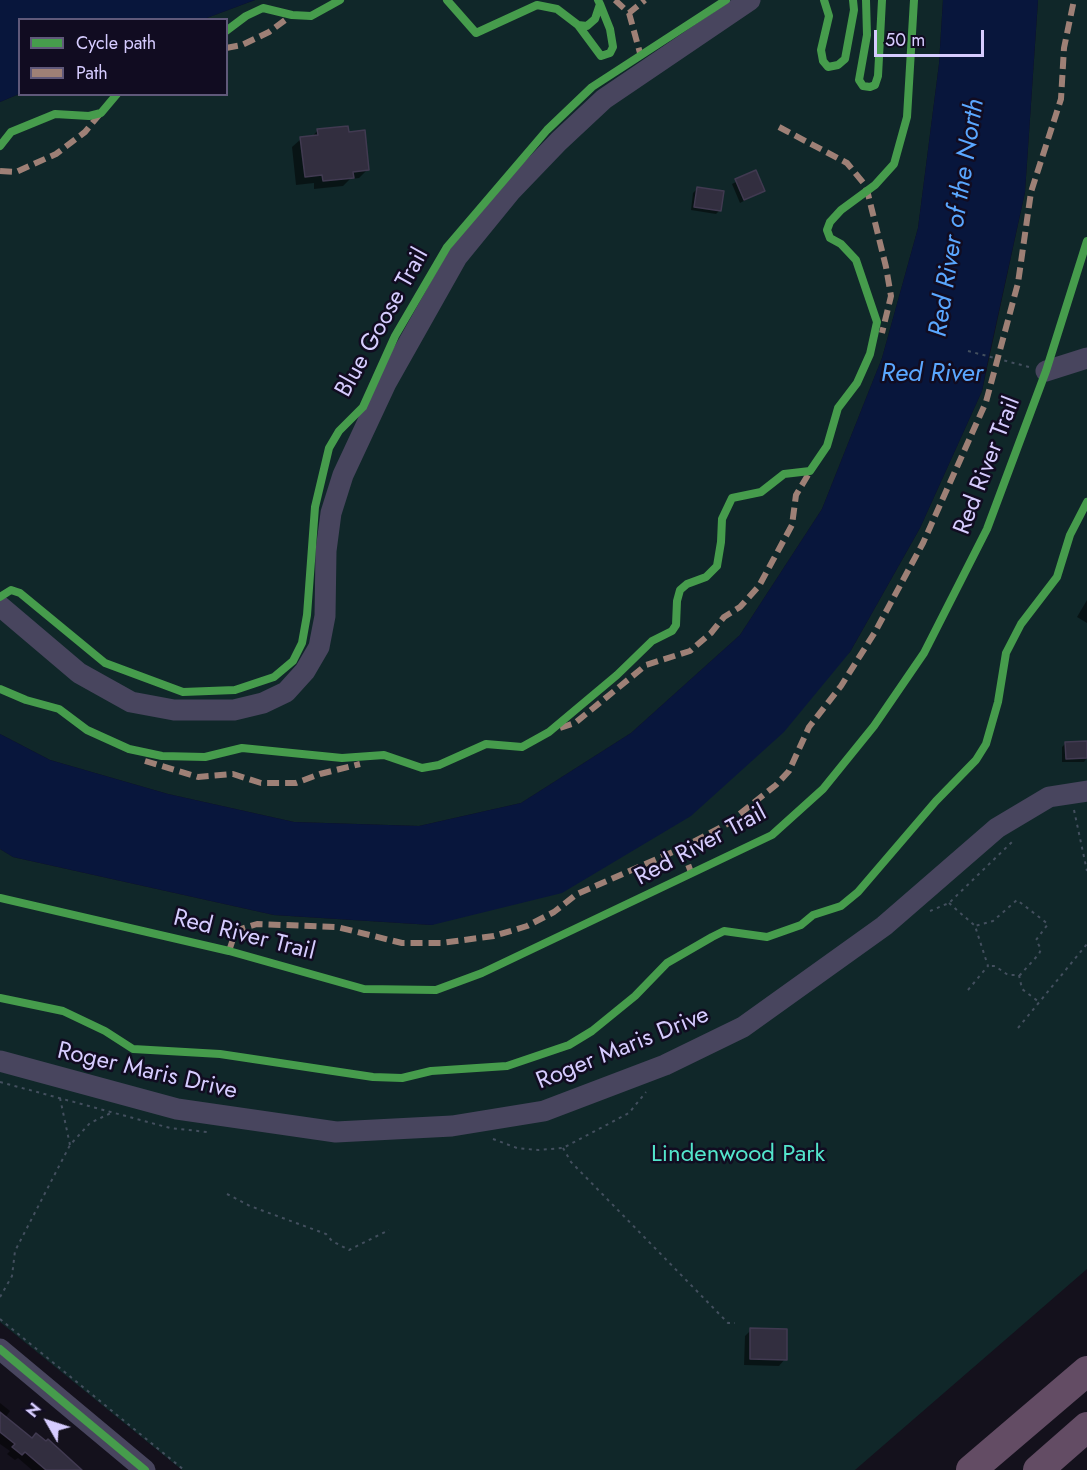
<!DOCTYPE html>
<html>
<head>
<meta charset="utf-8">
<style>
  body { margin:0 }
  #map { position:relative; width:1087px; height:1470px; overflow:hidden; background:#14111c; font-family:Jost,sans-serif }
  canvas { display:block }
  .legend { position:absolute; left:18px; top:18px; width:210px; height:78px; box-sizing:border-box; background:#110c21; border:2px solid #60597a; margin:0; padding:8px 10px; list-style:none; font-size:18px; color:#d6ccff }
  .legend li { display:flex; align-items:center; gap:12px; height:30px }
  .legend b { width:30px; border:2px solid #60597a }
  .north { position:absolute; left:18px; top:1392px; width:60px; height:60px; -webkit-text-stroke:4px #110c21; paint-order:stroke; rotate:309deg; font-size:16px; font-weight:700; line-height:24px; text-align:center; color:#d6ccff }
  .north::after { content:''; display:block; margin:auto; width:21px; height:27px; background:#d6ccff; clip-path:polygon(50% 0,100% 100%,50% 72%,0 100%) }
  .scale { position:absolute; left:874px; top:30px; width:110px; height:27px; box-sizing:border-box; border:3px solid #d6ccff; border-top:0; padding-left:8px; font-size:18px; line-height:21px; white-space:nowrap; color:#d6ccff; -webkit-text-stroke:4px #110c21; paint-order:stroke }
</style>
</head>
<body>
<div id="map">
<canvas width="1087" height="1470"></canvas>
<ul class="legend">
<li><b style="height:8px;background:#469c4c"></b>Cycle path</li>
<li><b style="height:8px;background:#9e8076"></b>Path</li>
</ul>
<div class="north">N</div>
<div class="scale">50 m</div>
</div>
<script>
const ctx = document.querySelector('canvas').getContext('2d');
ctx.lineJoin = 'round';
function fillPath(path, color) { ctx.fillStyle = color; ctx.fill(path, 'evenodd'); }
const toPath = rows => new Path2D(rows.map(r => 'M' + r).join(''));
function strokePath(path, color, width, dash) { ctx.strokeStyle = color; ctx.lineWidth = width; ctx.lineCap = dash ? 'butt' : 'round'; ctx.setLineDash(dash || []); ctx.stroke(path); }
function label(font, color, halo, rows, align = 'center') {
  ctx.font = font + ' Jost,sans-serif'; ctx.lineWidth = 5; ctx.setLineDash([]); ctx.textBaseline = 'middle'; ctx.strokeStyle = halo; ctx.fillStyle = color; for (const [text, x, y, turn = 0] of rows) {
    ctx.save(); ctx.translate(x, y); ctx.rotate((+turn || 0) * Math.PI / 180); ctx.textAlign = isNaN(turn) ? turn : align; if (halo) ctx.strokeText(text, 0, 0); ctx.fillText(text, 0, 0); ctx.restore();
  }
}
fillPath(toPath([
  [255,0,943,0,939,64,918,228,882,358,822,509,740,635,631,733,521,803,419,826,294,822,168,794,50,760,0,734,0,102,19,94,226,94,226,20,204,19],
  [1038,0,1087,0,1087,1269,855,1470,182,1470,0,1322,0,849,13,857,274,915,432,925,850,652,920,528,982,391,1025,192]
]), '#102729');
fillPath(toPath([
  [0,0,255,0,204,19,20,20,19,94,0,102],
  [943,0,1038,0,1025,192,986,370,982,391,920,528,850,652,784,732,691,816,562,893,432,925,274,915,13,857,0,849,0,734,50,760,168,794,294,822,419,826,521,803,631,733,740,635,822,509,882,358,918,228,939,64]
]), '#08163c');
fillPath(toPath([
  [318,130,347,134,368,169,359,178,350,179,343,186,314,189,314,183,296,185,292,147,301,139,311,138],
  [755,172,763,191,740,203,732,184],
  [697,189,720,210,716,214,691,210,693,193],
  [1087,600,1087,623,1077,617],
  [1066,743,1087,743,1087,758,1084,762,1062,762,1062,747],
  [751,1330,785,1359,779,1366,744,1365,745,1336],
  [0,1403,10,1411,5,1418,32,1440,80,1470,32,1470,18,1458,15,1460,7,1454,10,1451,0,1444]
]), '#0007');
const building = toPath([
  [348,126,349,132,365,130,369,170,353,172,354,178,323,181,322,175,305,177,300,137,318,135,317,129,348,126],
  [756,170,765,191,744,200,735,179,756,170],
  [697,187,724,191,721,211,694,207,697,187],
  [1087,741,1087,758,1066,759,1065,742,1087,741],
  [750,1328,787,1329,787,1360,750,1359,750,1328],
  [0,1412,32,1438,36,1433,46,1441,48,1439,82,1470,46,1470,25,1452,22,1455,12,1447,15,1444,0,1432,0,1412]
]);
fillPath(building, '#322e3f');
strokePath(building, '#413a51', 1.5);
strokePath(toPath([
  [968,351,1029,367],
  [1074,810,1087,871],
  [949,903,974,925],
  [930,911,949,903,1014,840],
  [1019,975,1022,989,1039,1002],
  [968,990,988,966,975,926,993,921,1017,900,1048,924,1036,940,1041,949,1039,954,1020,975,1008,975,995,966,988,966],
  [1018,1028,1087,944],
  [0,1082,170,1128,207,1132],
  [60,1098,70,1145],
  [493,1139,517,1148,538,1150,563,1148,629,1113,646,1092],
  [563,1148,571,1162,728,1323,735,1323],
  [227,1194,250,1206,326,1234,332,1241,349,1250,389,1230],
  [0,1297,12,1276,15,1251,70,1145,90,1123,113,1112],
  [0,1319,184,1470]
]), '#434f5e', 2, [3, 4.5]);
strokePath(toPath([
  [1046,371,1087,358],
  [0,606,79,673,131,702,174,710,234,710,263,703,286,692,305,671,319,647,325,616,326,551,331,513,343,475,386,383,457,257,510,192,559,141,604,99,750,0],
  [0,1061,177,1109,336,1132,452,1126,544,1111,665,1065,743,1027,884,926,997,828,1049,797,1087,791],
  [0,1349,145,1470]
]), '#48455e', 21);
strokePath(toPath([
  [971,1470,1087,1371],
  [1038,1470,1087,1427]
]), '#634c64', 30);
strokePath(toPath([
  [615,0,629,13,645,0],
  [629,13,640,53],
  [226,48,242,45,269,32,292,15],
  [779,127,847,163,866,186,886,267,891,296,882,333],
  [0,171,16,172,56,154,85,132,99,115],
  [560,728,575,723,646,665,690,651,711,633,724,617,740,607,759,586,792,525,796,495,811,470],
  [145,761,198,777,233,774,261,783,296,783,320,774,360,764],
  [682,848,692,875],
  [229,951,234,936,241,929,257,924,337,927,402,943,441,943,494,936,527,926,554,912,577,894,682,848,727,824,776,785,789,771,809,727,841,686,875,632,923,543,986,402,1018,283,1031,192,1061,99,1064,48,1074,0]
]), '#9e8076', 6, [12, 6]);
strokePath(toPath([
  [447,0,476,33,537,5,557,9,578,25,587,26,595,19,600,4,598,0],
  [824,0,829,16,821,50,823,61,828,67,838,65,845,59,854,10,853,0],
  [866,0,867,35,859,80,863,86,870,87,875,85,878,76,882,0],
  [578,25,601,56,610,53,613,47,610,29,600,4],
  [226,31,246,16,263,8,292,15,311,16,340,0],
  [0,146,11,132,55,114,89,116,101,113,117,94],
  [0,597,11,590,20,593,105,663,183,692,235,690,274,677,293,661,302,643,307,615,315,507,329,448,339,431,363,407,395,336,447,247,547,130,592,87,726,0],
  [0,689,26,700,59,709,87,730,129,749,162,756,205,757,242,748,342,758,384,755,422,768,439,765,486,744,522,747,549,732,617,675,652,641,672,631,676,625,677,601,680,590,687,584,706,577,717,566,721,542,722,519,732,498,761,492,784,474,810,471,827,446,838,408,857,383,870,354,877,322,856,260,841,244,830,238,827,230,830,222,841,210,875,185,894,164,907,117,914,0],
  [0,898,229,951,364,989,436,990,482,973,772,835,823,789,874,726,924,653,987,529,1046,371,1087,241],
  [0,998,63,1011,105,1031,133,1049,220,1054,373,1077,402,1078,431,1071,507,1066,569,1045,592,1031,635,996,667,963,712,937,724,931,767,937,801,925,813,915,841,906,858,892,936,801,976,760,986,744,998,702,1006,653,1021,624,1057,577,1070,535,1087,502],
  [0,1349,145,1470]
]), '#469c4c', 8);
label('24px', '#d6ccff', '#110c21', [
  ["Blue Goose Trail",383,323,-61],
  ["Red River Trail",988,466,-69],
  ["Red River Trail",701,846,-28],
  ["Red River Trail",244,936,14],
  ["Roger Maris Drive",623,1049,-22],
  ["Roger Maris Drive",147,1072,13]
]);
label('24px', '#53e5cb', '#110c21', [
  ["Lindenwood Park",738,1155]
]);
label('italic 26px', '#5aa7ff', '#110c21', [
  ["Red River of the North",958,218,-81],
  ["Red River",932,375]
]);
</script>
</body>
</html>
